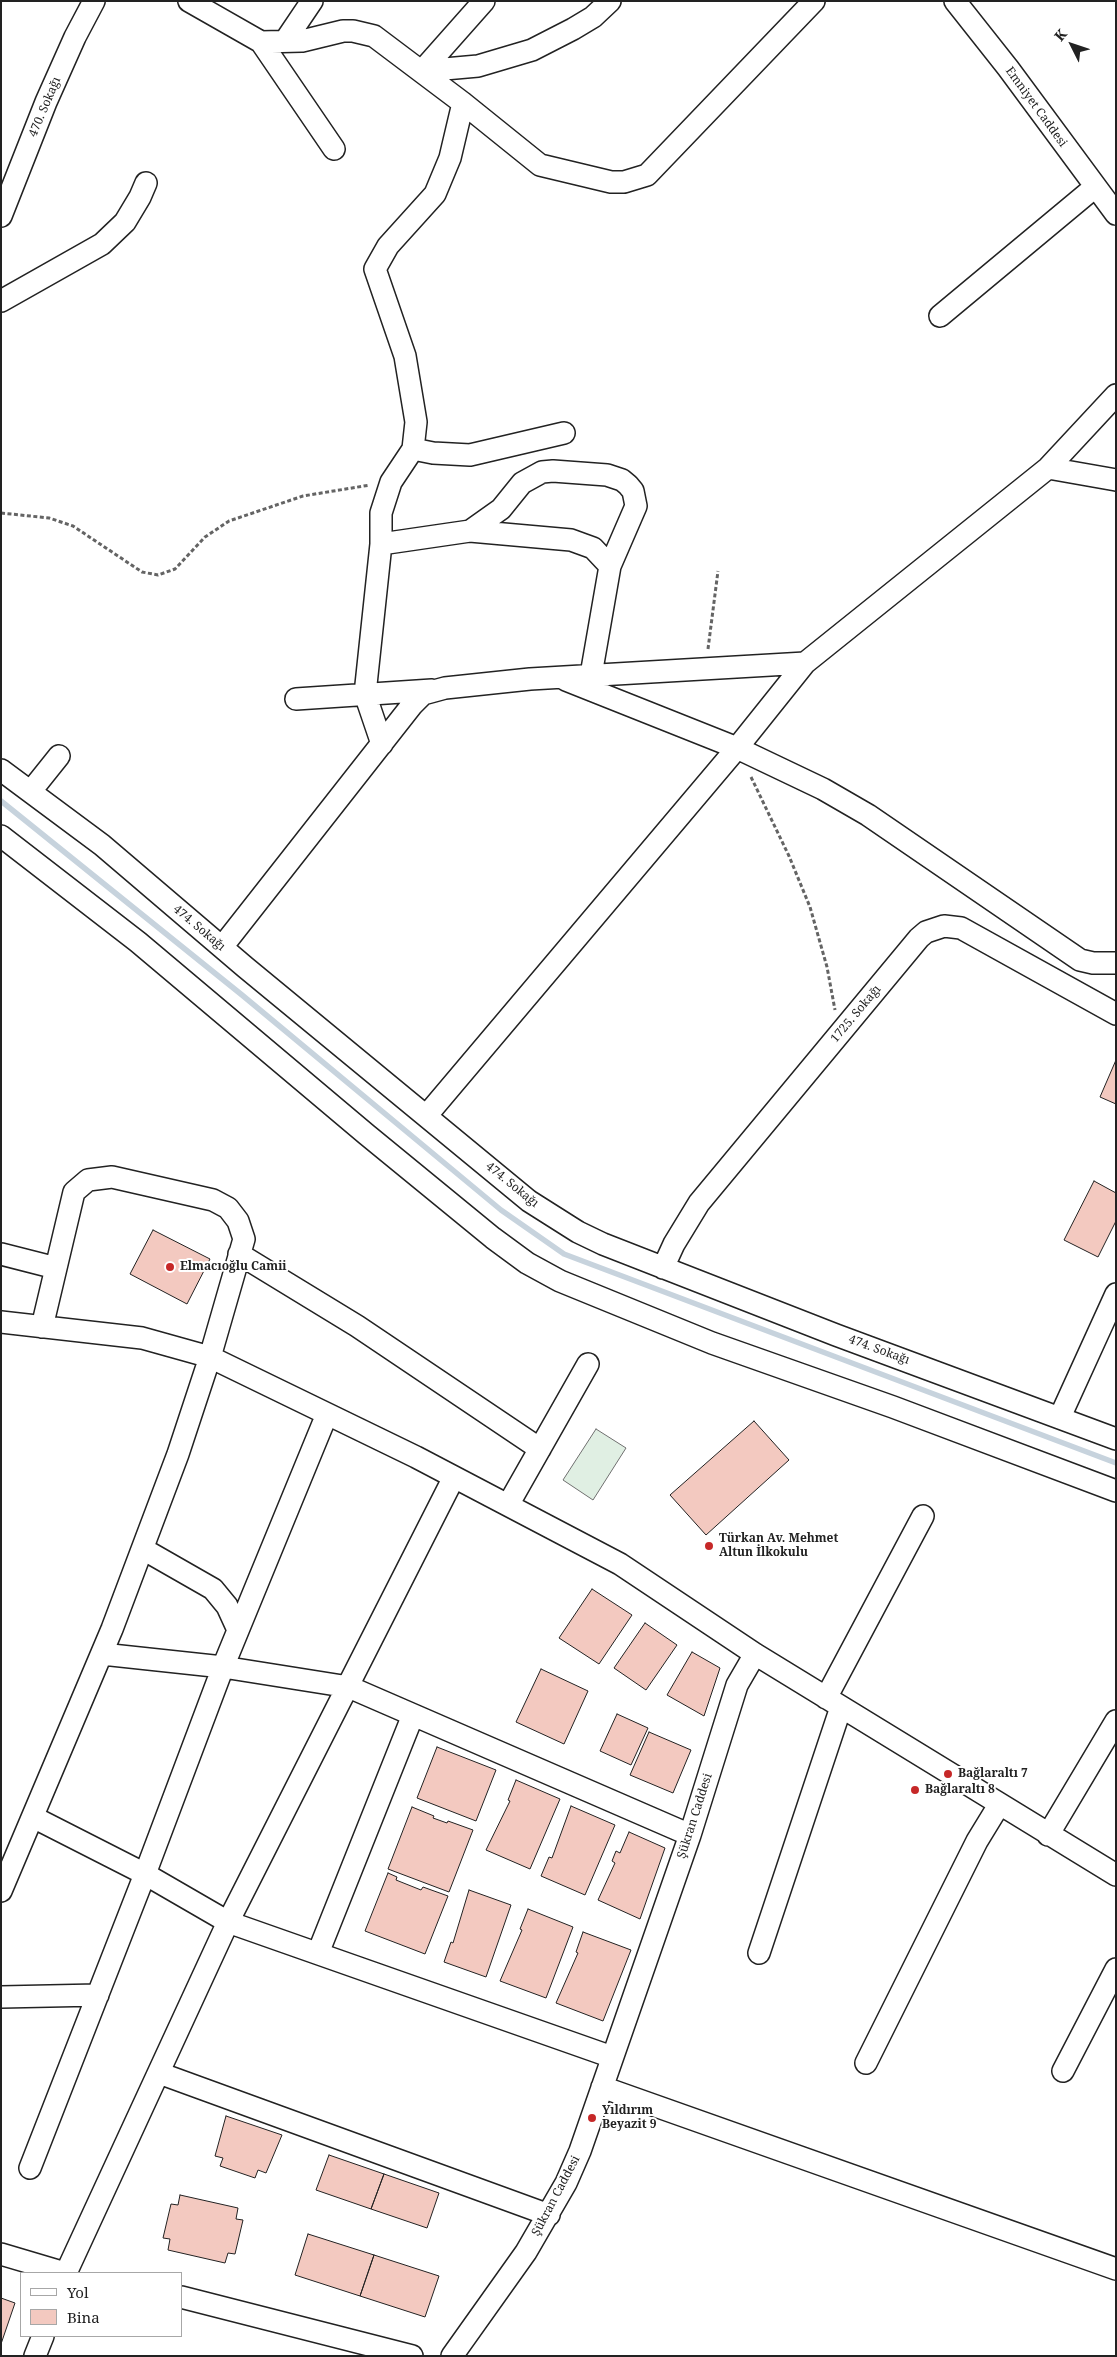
<!DOCTYPE html>
<html>
<head>
<meta charset="utf-8">
<style>
  body { margin:0 }
  #map { position:relative; width:1117px; height:2357px; overflow:hidden; background:#fff; font-family:"Noto Serif",serif }
  canvas { display:block }
  .frame { position:absolute; inset:0; border:2px solid #222; pointer-events:none }
  .legend { position:absolute; left:20px; top:2272px; width:162px; height:65px; box-sizing:border-box; background:#fff; border:1px solid #a7a7a7; margin:0; padding:6px 9px; list-style:none; font-size:15px; color:#222 }
  .legend li { display:flex; align-items:center; gap:10px; height:25px }
  .legend b { width:25px; border:1px solid #a7a7a7 }
  .north { position:absolute; left:1047px; top:20px; width:50px; height:50px; -webkit-text-stroke:4px #fff; paint-order:stroke; rotate:311deg; font-size:14px; font-weight:700; line-height:20px; text-align:center; color:#222 }
  .north::after { content:''; display:block; margin:auto; width:18px; height:22px; background:#222; clip-path:polygon(50% 0,100% 100%,50% 72%,0 100%) }
</style>
</head>
<body>
<div id="map">
<canvas width="1117" height="2357"></canvas>
<div class="frame"></div>
<ul class="legend">
<li><b style="height:6px;background:#fff"></b>Yol</li>
<li><b style="height:14px;background:#f3c9c0"></b>Bina</li>
</ul>
<div class="north">K</div>
</div>
<script>
const ctx = document.querySelector('canvas').getContext('2d');
ctx.lineJoin = 'round';
function fillPath(path, color) { ctx.fillStyle = color; ctx.fill(path, 'evenodd'); }
const toPath = rows => new Path2D(rows.map(r => 'M' + r).join(''));
function strokePath(path, color, width, dash) { ctx.strokeStyle = color; ctx.lineWidth = width; ctx.lineCap = dash ? 'butt' : 'round'; ctx.setLineDash(dash || []); ctx.stroke(path); }
function label(font, color, halo, rows, align = 'center') {
  ctx.font = font + ' "Noto Serif",serif'; ctx.lineWidth = 4; ctx.setLineDash([]); ctx.textBaseline = 'middle'; ctx.strokeStyle = halo; ctx.fillStyle = color; for (const [text, x, y, turn = 0] of rows) {
    ctx.save(); ctx.translate(x, y); ctx.rotate((+turn || 0) * Math.PI / 180); ctx.textAlign = isNaN(turn) ? turn : align; if (halo) ctx.strokeText(text, 0, 0); ctx.fillText(text, 0, 0); ctx.restore();
  }
}
const green = toPath([
  [596,1429,626,1448,593,1500,563,1480,596,1429]
]);
fillPath(green, '#e0efe3');
strokePath(green, '#6f6f6f', 1);
strokePath(toPath([
  [1,801,242,995,501,1210,564,1254,1116,1463]
]), '#c7d3dd', 5.5);
const building = toPath([
  [1116,1060,1116,1104,1100,1097,1116,1060],
  [1094,1181,1116,1193,1116,1221,1098,1257,1064,1240,1094,1181],
  [153,1230,210,1259,187,1304,130,1274,153,1230],
  [754,1421,789,1460,706,1535,670,1495,754,1421],
  [592,1589,632,1615,599,1664,559,1638,592,1589],
  [645,1623,677,1645,646,1690,614,1668,645,1623],
  [692,1652,720,1668,704,1716,667,1695,692,1652],
  [541,1669,588,1691,564,1744,516,1722,541,1669],
  [617,1714,648,1728,631,1765,600,1751,617,1714],
  [649,1732,691,1750,673,1793,630,1775,649,1732],
  [437,1747,496,1770,476,1821,417,1798,437,1747],
  [516,1780,560,1799,530,1869,486,1850,510,1801,508,1800,516,1780],
  [571,1806,615,1825,585,1895,541,1876,549,1857,552,1858,571,1806],
  [412,1807,434,1816,433,1818,447,1823,448,1821,473,1830,449,1892,388,1869,412,1807],
  [629,1832,665,1848,640,1919,598,1900,615,1863,612,1861,616,1851,620,1853,629,1832],
  [388,1873,397,1877,396,1880,421,1890,423,1887,448,1896,425,1954,365,1931,388,1873],
  [469,1890,511,1905,486,1977,444,1962,451,1942,453,1943,469,1890],
  [528,1909,573,1927,546,1998,500,1981,522,1930,520,1929,528,1909],
  [583,1932,631,1950,603,2021,556,2003,578,1953,576,1952,583,1932],
  [226,2116,282,2135,266,2173,258,2170,255,2178,220,2166,223,2158,215,2156,226,2116],
  [329,2155,384,2174,371,2209,316,2190,329,2155],
  [384,2174,439,2193,427,2228,371,2209,384,2174],
  [180,2195,238,2208,236,2219,243,2220,235,2254,228,2253,225,2263,168,2250,170,2239,163,2238,171,2204,178,2205,180,2195],
  [308,2234,374,2255,360,2296,295,2275,308,2234],
  [374,2255,439,2276,425,2317,360,2296,374,2255],
  [1,2298,15,2303,1,2344,1,2298]
]);
fillPath(building, '#f3c9c0');
strokePath(building, '#222', 1);
const minor = toPath([
  [189,1,261,42,302,41,343,31,353,31,374,36,463,103,540,165,611,182,624,182,647,175,814,1],
  [955,1,1008,68,1116,214],
  [285,41,312,1],
  [261,42,334,149],
  [422,71,478,66,532,50,573,29,593,17,610,1],
  [422,71,484,1],
  [1,216,46,102,75,37,94,1],
  [1,301,102,244,125,222,140,197,146,183],
  [940,316,1095,187],
  [413,449,433,453,470,455,564,433],
  [1048,468,1116,480],
  [470,531,501,509,522,483,542,472,553,471,607,475,622,480,628,485,633,491,636,506,610,566,591,675],
  [381,544,470,531,571,540,593,548,610,566],
  [566,680,737,748,823,789,868,815,1080,960,1093,963,1116,963],
  [296,699,432,690],
  [382,744,365,694,381,544,381,513,391,482,413,449,416,422,405,356,375,269,388,246,435,194,450,158,463,103],
  [1,770,102,845,245,967,529,1201,578,1232,603,1244,836,1335,1116,1439],
  [31,791,59,756],
  [1,836,138,942,366,1134,493,1238,527,1263,560,1281,712,1343,893,1407,1116,1491],
  [222,947,412,705,423,694,445,688,530,679,805,663],
  [427,1115,737,748,805,663,1048,468,1116,395],
  [1,1254,56,1268],
  [239,1254,357,1326,540,1449],
  [663,1268,674,1244,699,1203,919,938,926,932,944,926,961,928,1116,1014],
  [1,1322,142,1338,210,1357,416,1457,620,1564,755,1654,1116,1875],
  [1060,1417,1116,1294],
  [508,1505,588,1364],
  [143,1549,213,1589,227,1606,238,1630],
  [102,1654,223,1667,349,1687,690,1835],
  [826,1698,923,1516],
  [33,1817,145,1874,228,1922,612,2057],
  [1048,1835,1116,1721],
  [1,1891,112,1629,178,1454,210,1357,244,1239,238,1221,228,1208,213,1200,112,1177,88,1180,74,1192,42,1327],
  [318,1953,413,1715],
  [759,1953,841,1707],
  [1,1997,98,1995],
  [866,2063,977,1841,999,1805],
  [1063,2071,1116,1969],
  [159,2073,549,2215],
  [602,2087,1116,2269],
  [30,2168,145,1874,223,1667,327,1414],
  [1,2254,65,2273],
  [66,2273,228,1922,454,1477],
  [181,2297,412,2356],
  [35,2356,43,2336],
  [452,2356,526,2252,566,2183,580,2151,690,1835,737,1685,755,1654]
]);
strokePath(minor, '#222', 24);
strokePath(toPath([
  [1,513,49,518,73,526,142,572,158,575,175,569,205,537,229,521,303,496,370,485],
  [708,649,718,571],
  [751,777,789,856,810,907,827,967,835,1010]
]), '#646464', 3, [4, 2.5]);
strokePath(minor, '#fff', 21);
for (const [x, y, r, color] of [
  [170,1267,5,"#c62828"],
  [709,1546,5,"#c62828"],
  [948,1774,5,"#c62828"],
  [915,1790,5,"#c62828"],
  [592,2118,5,"#c62828"]
]) { const dot = new Path2D(); dot.arc(x, y, r, 0, 2 * Math.PI); ctx.fillStyle = color; ctx.fill(dot); strokePath(dot, '#fff', 2); }
label('12px', '#222', '#fff', [
  ["470. Sokağı",45,107,-67],
  ["Emniyet Caddesi",1036,107,54],
  ["474. Sokağı",199,928,40],
  ["1725. Sokağı",856,1014,-50],
  ["474. Sokağı",512,1185,39],
  ["474. Sokağı",879,1350,20],
  ["Şükran Caddesi",695,1816,-72],
  ["Şükran Caddesi",556,2196,-62]
]);
label('bold 12px', '#222', '#fff', [
  ["Elmacıoğlu Camii",180,1267],
  ["Türkan Av. Mehmet",719,1539],
  ["Altun İlkokulu",719,1553],
  ["Bağlaraltı 7",958,1774],
  ["Bağlaraltı 8",925,1790],
  ["Yıldırım",602,2111],
  ["Beyazit 9",602,2125]
], 'left');
</script>
</body>
</html>
